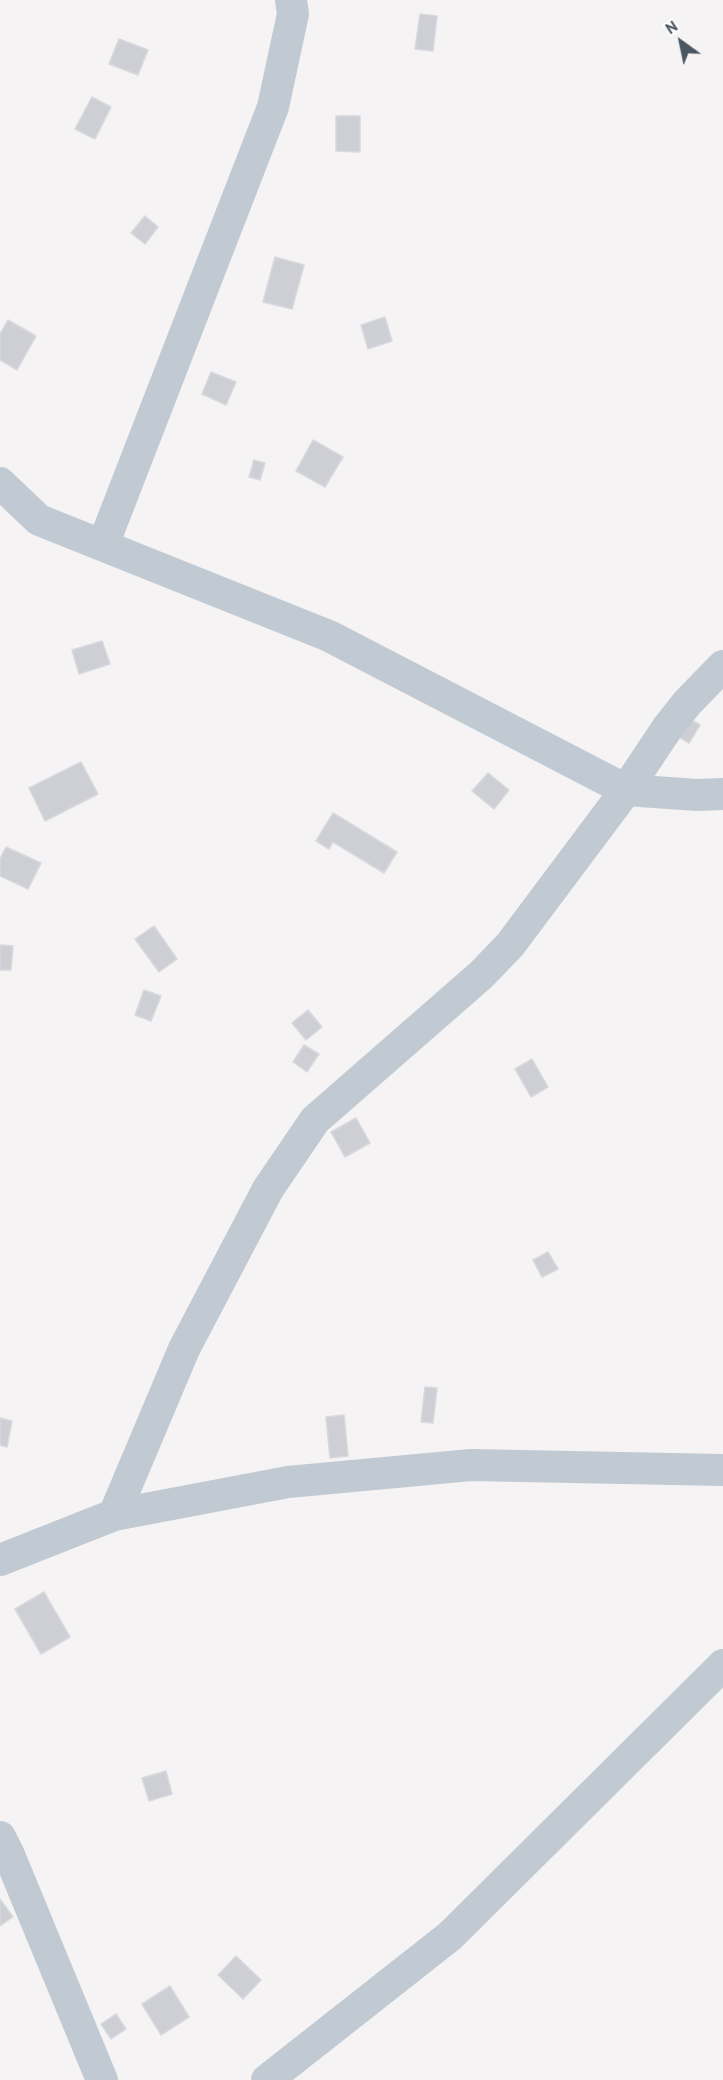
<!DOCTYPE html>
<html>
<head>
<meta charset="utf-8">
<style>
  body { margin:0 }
  #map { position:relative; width:723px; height:2080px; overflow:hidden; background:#f5f3f3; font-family:"PT Sans",sans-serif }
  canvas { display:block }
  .north { position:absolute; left:651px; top:12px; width:60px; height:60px; -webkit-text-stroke:4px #fff; paint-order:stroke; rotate:327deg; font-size:16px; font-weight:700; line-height:24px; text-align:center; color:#4a5661 }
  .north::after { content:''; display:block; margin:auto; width:21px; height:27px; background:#4a5661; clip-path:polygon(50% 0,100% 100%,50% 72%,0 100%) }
</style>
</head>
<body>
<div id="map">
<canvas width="723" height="2080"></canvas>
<div class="north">N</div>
</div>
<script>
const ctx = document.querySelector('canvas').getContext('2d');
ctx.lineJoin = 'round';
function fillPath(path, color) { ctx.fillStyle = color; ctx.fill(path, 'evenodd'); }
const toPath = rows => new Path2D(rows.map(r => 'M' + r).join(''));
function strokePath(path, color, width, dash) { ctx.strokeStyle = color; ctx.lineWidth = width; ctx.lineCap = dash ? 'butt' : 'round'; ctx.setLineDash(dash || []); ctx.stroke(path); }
const building = toPath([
  [420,14,437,16,433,51,415,49,420,14],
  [119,39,148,50,138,75,109,64,119,39],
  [92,97,111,107,95,139,75,129,92,97],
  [336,116,360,116,360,152,336,151,336,116],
  [145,216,158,227,145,244,131,233,145,216],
  [275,257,304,265,292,309,263,302,275,257],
  [385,317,392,341,368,349,361,325,385,317],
  [8,320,36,336,17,370,0,360,0,334,8,320],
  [211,372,236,382,226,405,202,394,211,372],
  [313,440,343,457,325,487,296,471,313,440],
  [254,460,265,463,260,480,249,477,254,460],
  [102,641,110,664,79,674,72,650,102,641],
  [681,714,700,725,689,743,671,732,681,714],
  [81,762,98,794,45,821,29,788,81,762],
  [488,773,509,790,494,809,472,791,488,773],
  [333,813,397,852,384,873,333,842,329,849,316,841,333,813],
  [6,847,41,863,28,889,0,876,0,859,6,847],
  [154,926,177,959,159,972,135,939,154,926],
  [0,945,13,946,11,970,0,970,0,945],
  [144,990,161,996,151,1021,135,1015,144,990],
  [308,1010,322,1027,306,1040,292,1023,308,1010],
  [304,1045,319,1054,307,1072,293,1062,304,1045],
  [532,1059,548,1087,531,1097,515,1069,532,1059],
  [356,1118,370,1143,345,1157,331,1132,356,1118],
  [548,1252,558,1269,542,1277,533,1260,548,1252],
  [425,1387,437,1388,433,1423,421,1422,425,1387],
  [344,1415,348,1456,330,1458,326,1417,344,1415],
  [0,1418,12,1421,7,1447,0,1445,0,1418],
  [44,1592,70,1637,41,1654,15,1609,44,1592],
  [166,1771,172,1794,149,1801,142,1778,166,1771],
  [0,1899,13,1917,0,1926,0,1899],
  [236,1956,261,1980,243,1999,218,1975,236,1956],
  [170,1986,189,2017,161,2035,142,2004,170,1986],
  [116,2014,126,2029,111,2039,101,2024,116,2014]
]);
fillPath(building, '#cdcfd5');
strokePath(building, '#d7d9de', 1.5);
strokePath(toPath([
  [0,483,39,520,329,636,626,790,697,795,723,794],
  [103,545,273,107,293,14,291,0],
  [114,1515,184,1349,268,1189,315,1120,481,975,510,945,626,790,668,727,687,703,723,666],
  [0,1560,114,1515,288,1482,471,1465,723,1470],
  [0,1837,9,1855,102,2080],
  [267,2080,450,1936,723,1665]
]), '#c1cad2', 32);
</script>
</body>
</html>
